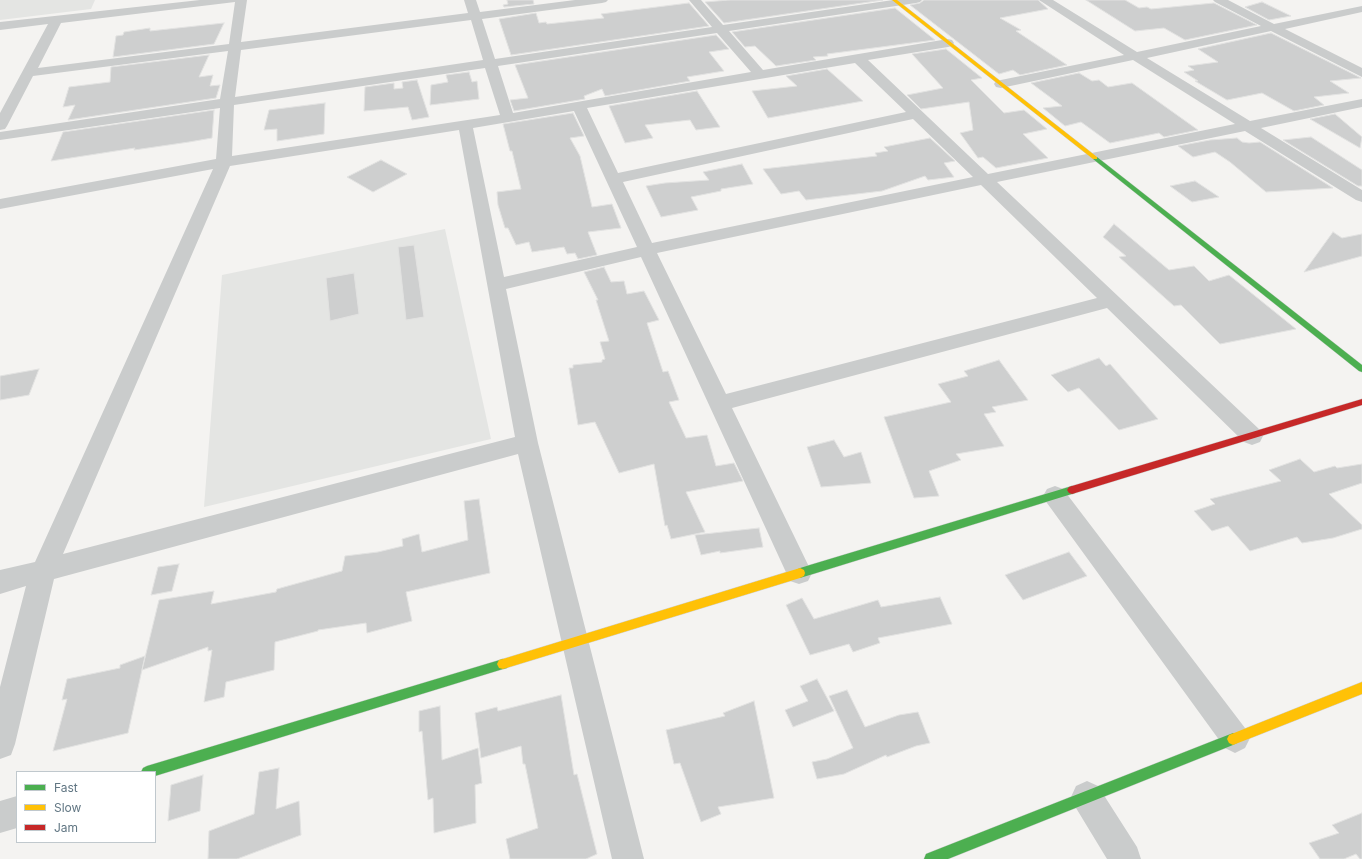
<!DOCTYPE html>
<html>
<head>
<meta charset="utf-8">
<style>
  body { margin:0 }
  #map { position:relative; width:1362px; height:859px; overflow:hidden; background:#f4f3f1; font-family:Inter,sans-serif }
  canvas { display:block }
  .legend { position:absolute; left:16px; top:771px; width:140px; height:72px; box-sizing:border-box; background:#fff; border:1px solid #c0c8cd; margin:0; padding:5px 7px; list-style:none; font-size:12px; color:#617683 }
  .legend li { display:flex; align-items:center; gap:8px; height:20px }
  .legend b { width:20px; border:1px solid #c0c8cd }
</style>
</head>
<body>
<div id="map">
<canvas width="1362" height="859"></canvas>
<ul class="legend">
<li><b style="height:5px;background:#4caf50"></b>Fast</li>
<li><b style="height:5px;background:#ffc107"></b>Slow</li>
<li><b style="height:5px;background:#c62828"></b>Jam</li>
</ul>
</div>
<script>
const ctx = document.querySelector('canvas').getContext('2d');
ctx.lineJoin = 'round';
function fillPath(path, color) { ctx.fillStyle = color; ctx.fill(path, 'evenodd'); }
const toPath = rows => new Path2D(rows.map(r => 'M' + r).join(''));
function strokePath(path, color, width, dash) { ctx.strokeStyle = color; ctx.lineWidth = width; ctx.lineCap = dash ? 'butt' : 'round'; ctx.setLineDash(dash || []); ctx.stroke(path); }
fillPath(toPath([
  [0,0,95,0,91,9,0,20],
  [445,229,491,439,204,507,222,275]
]), '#e4e5e3');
const building = toPath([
  [507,0,533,0,534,4,504,7,503,5,508,4,507,0],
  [729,0,883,0,724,23,705,2,729,0],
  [924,0,1038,0,1048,9,1000,18,1021,30,1016,31,1067,65,1020,75,1013,70,999,74,910,5,920,3,924,0],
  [1086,0,1125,0,1139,8,1147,7,1151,9,1214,3,1257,25,1185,40,1164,28,1135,31,1086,0],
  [1262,2,1291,16,1269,20,1245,7,1262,2],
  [689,3,709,26,511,55,499,19,536,13,539,23,546,22,547,24,604,18,601,14,689,3],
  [895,8,935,40,827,54,828,56,813,57,816,60,776,66,755,46,745,47,732,32,895,8],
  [224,23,214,44,113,57,116,36,123,35,124,32,150,28,150,31,224,23],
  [1271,33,1361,78,1330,81,1349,93,1314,97,1324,105,1294,111,1262,93,1227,100,1195,81,1198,81,1184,72,1194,70,1188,66,1218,62,1198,49,1271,33],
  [716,35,729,49,709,52,724,71,687,77,690,81,605,96,602,89,584,96,585,99,514,111,510,100,528,98,515,65,716,35],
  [946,49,982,78,971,80,1004,113,1024,110,1047,129,1023,134,1048,158,996,168,983,157,978,158,960,133,973,130,969,102,921,109,907,95,943,88,912,54,946,49],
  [209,55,199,77,213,75,210,86,220,85,216,98,68,120,75,105,63,107,69,87,110,82,111,67,209,55],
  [827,69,863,101,768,118,752,91,797,86,786,76,827,69],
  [469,72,472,82,477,81,479,99,430,105,431,85,448,82,446,75,469,72],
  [1079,73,1092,81,1099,80,1108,87,1132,83,1198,130,1164,137,1159,133,1110,143,1081,122,1065,126,1043,108,1062,106,1031,83,1079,73],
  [417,80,429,117,412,120,408,107,364,111,365,87,394,83,394,89,403,88,402,82,417,80],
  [697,91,720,127,696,130,690,120,645,125,653,138,625,143,609,106,697,91],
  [325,103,324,134,277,141,277,129,264,130,269,110,325,103],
  [214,110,212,138,189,142,134,150,135,148,51,161,63,132,214,110],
  [573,113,584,136,570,138,580,156,592,207,612,204,621,228,588,232,597,255,578,259,575,253,567,254,564,247,532,252,529,242,516,245,508,228,505,228,498,205,497,192,521,189,512,151,510,151,503,124,573,113],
  [1335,114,1362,137,1360,148,1310,119,1335,114],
  [1311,137,1362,170,1362,186,1358,186,1283,140,1311,137],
  [930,138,955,161,944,163,954,177,928,180,925,176,882,191,806,200,799,191,781,194,763,169,877,156,875,153,888,151,884,147,930,138],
  [1237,138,1242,142,1249,143,1260,142,1333,188,1266,192,1230,162,1215,152,1193,157,1178,146,1210,140,1237,138],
  [381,160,407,174,373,192,347,177,381,160],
  [742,164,753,184,721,189,721,191,691,197,698,210,661,217,646,186,665,183,709,180,703,172,742,164],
  [1195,181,1219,197,1192,202,1170,186,1195,181],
  [1114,224,1169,270,1194,266,1209,281,1229,275,1296,329,1220,344,1181,305,1174,306,1119,257,1126,256,1103,237,1114,224],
  [1333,232,1342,238,1362,234,1362,256,1304,272,1333,232],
  [414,245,424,317,406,320,398,247,414,245],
  [604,267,611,282,624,281,627,294,644,291,659,320,647,323,663,372,668,371,679,400,669,402,686,438,707,435,716,466,734,463,743,481,686,492,705,532,671,539,667,525,665,526,654,464,619,473,595,422,578,425,569,368,573,368,573,365,602,362,602,360,605,359,600,342,609,341,596,300,598,300,584,272,604,267],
  [354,273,359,314,330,321,326,278,354,273],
  [1099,358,1106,366,1110,364,1158,419,1119,430,1079,388,1068,392,1051,375,1099,358],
  [999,360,1028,400,992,407,996,412,984,414,1004,446,956,454,961,460,929,471,939,496,914,498,884,417,951,402,938,384,968,376,964,371,999,360],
  [39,369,29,395,0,400,0,376,39,369],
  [834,440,844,457,861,452,871,483,821,487,807,447,834,440],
  [1300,459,1314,472,1335,466,1337,468,1362,464,1362,483,1329,494,1362,525,1362,529,1333,538,1302,543,1297,537,1250,551,1228,526,1212,531,1194,511,1215,504,1210,499,1281,481,1269,470,1300,459],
  [479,499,490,573,406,592,412,621,367,633,366,623,318,630,318,631,275,642,274,670,226,682,224,697,204,702,212,650,208,651,208,647,142,670,159,600,214,591,211,604,276,592,277,589,342,571,345,556,378,552,403,546,402,539,419,534,422,552,468,540,464,501,479,499],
  [759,528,763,547,720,553,720,551,701,555,695,535,759,528],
  [1069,552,1087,576,1023,600,1005,575,1069,552],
  [179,564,172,591,151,595,158,567,179,564],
  [940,597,952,624,878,638,880,643,853,652,849,644,810,655,786,605,802,598,814,619,878,600,881,607,940,597],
  [145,656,128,733,53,751,67,699,62,700,67,679,120,668,120,665,145,656],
  [817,679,834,711,793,727,785,710,808,701,800,686,817,679],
  [847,690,865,727,899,715,918,712,930,743,916,746,887,757,886,755,844,774,817,779,812,762,827,759,853,748,829,696,847,690],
  [561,695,574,775,577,774,597,854,586,859,510,859,506,839,538,828,525,764,523,764,521,746,481,758,475,713,497,707,498,711,561,695],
  [754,701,774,798,718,807,721,814,701,822,680,763,674,764,666,730,725,716,723,713,754,701],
  [440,706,442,760,478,748,482,783,475,785,476,823,434,833,433,798,428,800,422,731,419,732,419,711,440,706],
  [279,768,276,809,299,801,301,835,237,859,208,859,209,831,254,814,259,772,279,768],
  [203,775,200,811,168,821,171,785,203,775],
  [1362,813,1362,859,1360,859,1356,854,1344,859,1320,859,1309,843,1339,833,1332,825,1362,813]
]);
fillPath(building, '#cecfcf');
strokePath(building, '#e2e2e1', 1);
const fast = toPath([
  [1093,157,1097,157,1362,365,1362,372,1359,371,1093,159,1093,157],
  [1072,486,1075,487,1077,490,1075,493,800,578,796,576,795,573,796,570,800,568,1072,486],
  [503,659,507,660,509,664,507,668,503,669,155,776,155,772,141,772,143,768,147,766,503,659],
  [1233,733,1237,735,1239,739,1237,743,1233,745,948,859,924,859,926,854,931,852,1233,733]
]);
const slow = toPath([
  [892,0,897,0,1097,157,1097,159,1093,159,892,0],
  [800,568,804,570,805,573,804,576,800,578,503,669,499,668,497,664,499,660,503,659,800,568],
  [1362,682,1362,694,1233,745,1229,743,1227,739,1229,735,1362,682]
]);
const jam = toPath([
  [1362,399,1362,405,1072,494,1069,493,1067,490,1069,487,1072,486,1362,399]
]);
strokePath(fast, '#d0d1d1', 1);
strokePath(slow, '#d0d1d1', 1);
strokePath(jam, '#d0d1d1', 1);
fillPath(toPath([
  [200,0,247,0,241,42,468,13,464,0,476,0,480,12,575,0,608,0,606,2,602,3,482,19,495,59,712,27,689,0,701,0,723,25,893,0,922,0,920,2,916,3,729,31,763,70,948,39,952,40,954,43,952,46,948,47,868,60,988,174,1235,124,1133,60,1001,88,996,87,994,84,996,81,1124,55,1039,0,1053,0,1137,52,1261,26,1215,2,1213,0,1228,0,1274,24,1362,6,1362,12,1285,29,1362,68,1362,77,1271,31,1147,58,1250,121,1362,99,1362,107,1261,128,1362,190,1362,202,1356,200,1245,131,997,182,1260,430,1263,436,1260,442,1252,445,1244,442,1107,308,732,408,812,573,808,581,799,584,790,581,641,257,506,289,538,443,644,859,612,859,518,454,54,579,15,744,11,755,0,759,0,687,26,586,0,594,0,570,35,562,213,169,0,209,0,199,216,159,220,108,0,140,0,132,220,99,228,51,33,76,7,126,5,129,0,130,0,113,48,24,0,30,0,22,200,0],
  [235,2,229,44,38,68,61,23,235,2],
  [471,20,483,60,235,97,241,50,471,20],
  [717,33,751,72,513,113,498,66,717,33],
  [855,63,906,112,618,173,587,108,855,63],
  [485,68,500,115,232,156,234,105,485,68],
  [574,111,637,247,504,277,473,128,574,111],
  [913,119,973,177,652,243,623,182,913,119],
  [459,130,515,437,63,554,230,166,459,130],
  [981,185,1097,298,726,394,657,253,981,185],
  [1055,486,1063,489,1245,728,1250,738,1245,748,1235,753,1225,748,1047,503,1043,496,1047,489,1055,486],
  [1087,781,1098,786,1137,847,1141,859,1107,859,1076,808,1071,797,1076,786,1087,781],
  [17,796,17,828,0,833,0,801,17,796]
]), '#cacccc');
fillPath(fast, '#4caf50');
fillPath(slow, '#ffc107');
fillPath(jam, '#c62828');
</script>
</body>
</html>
